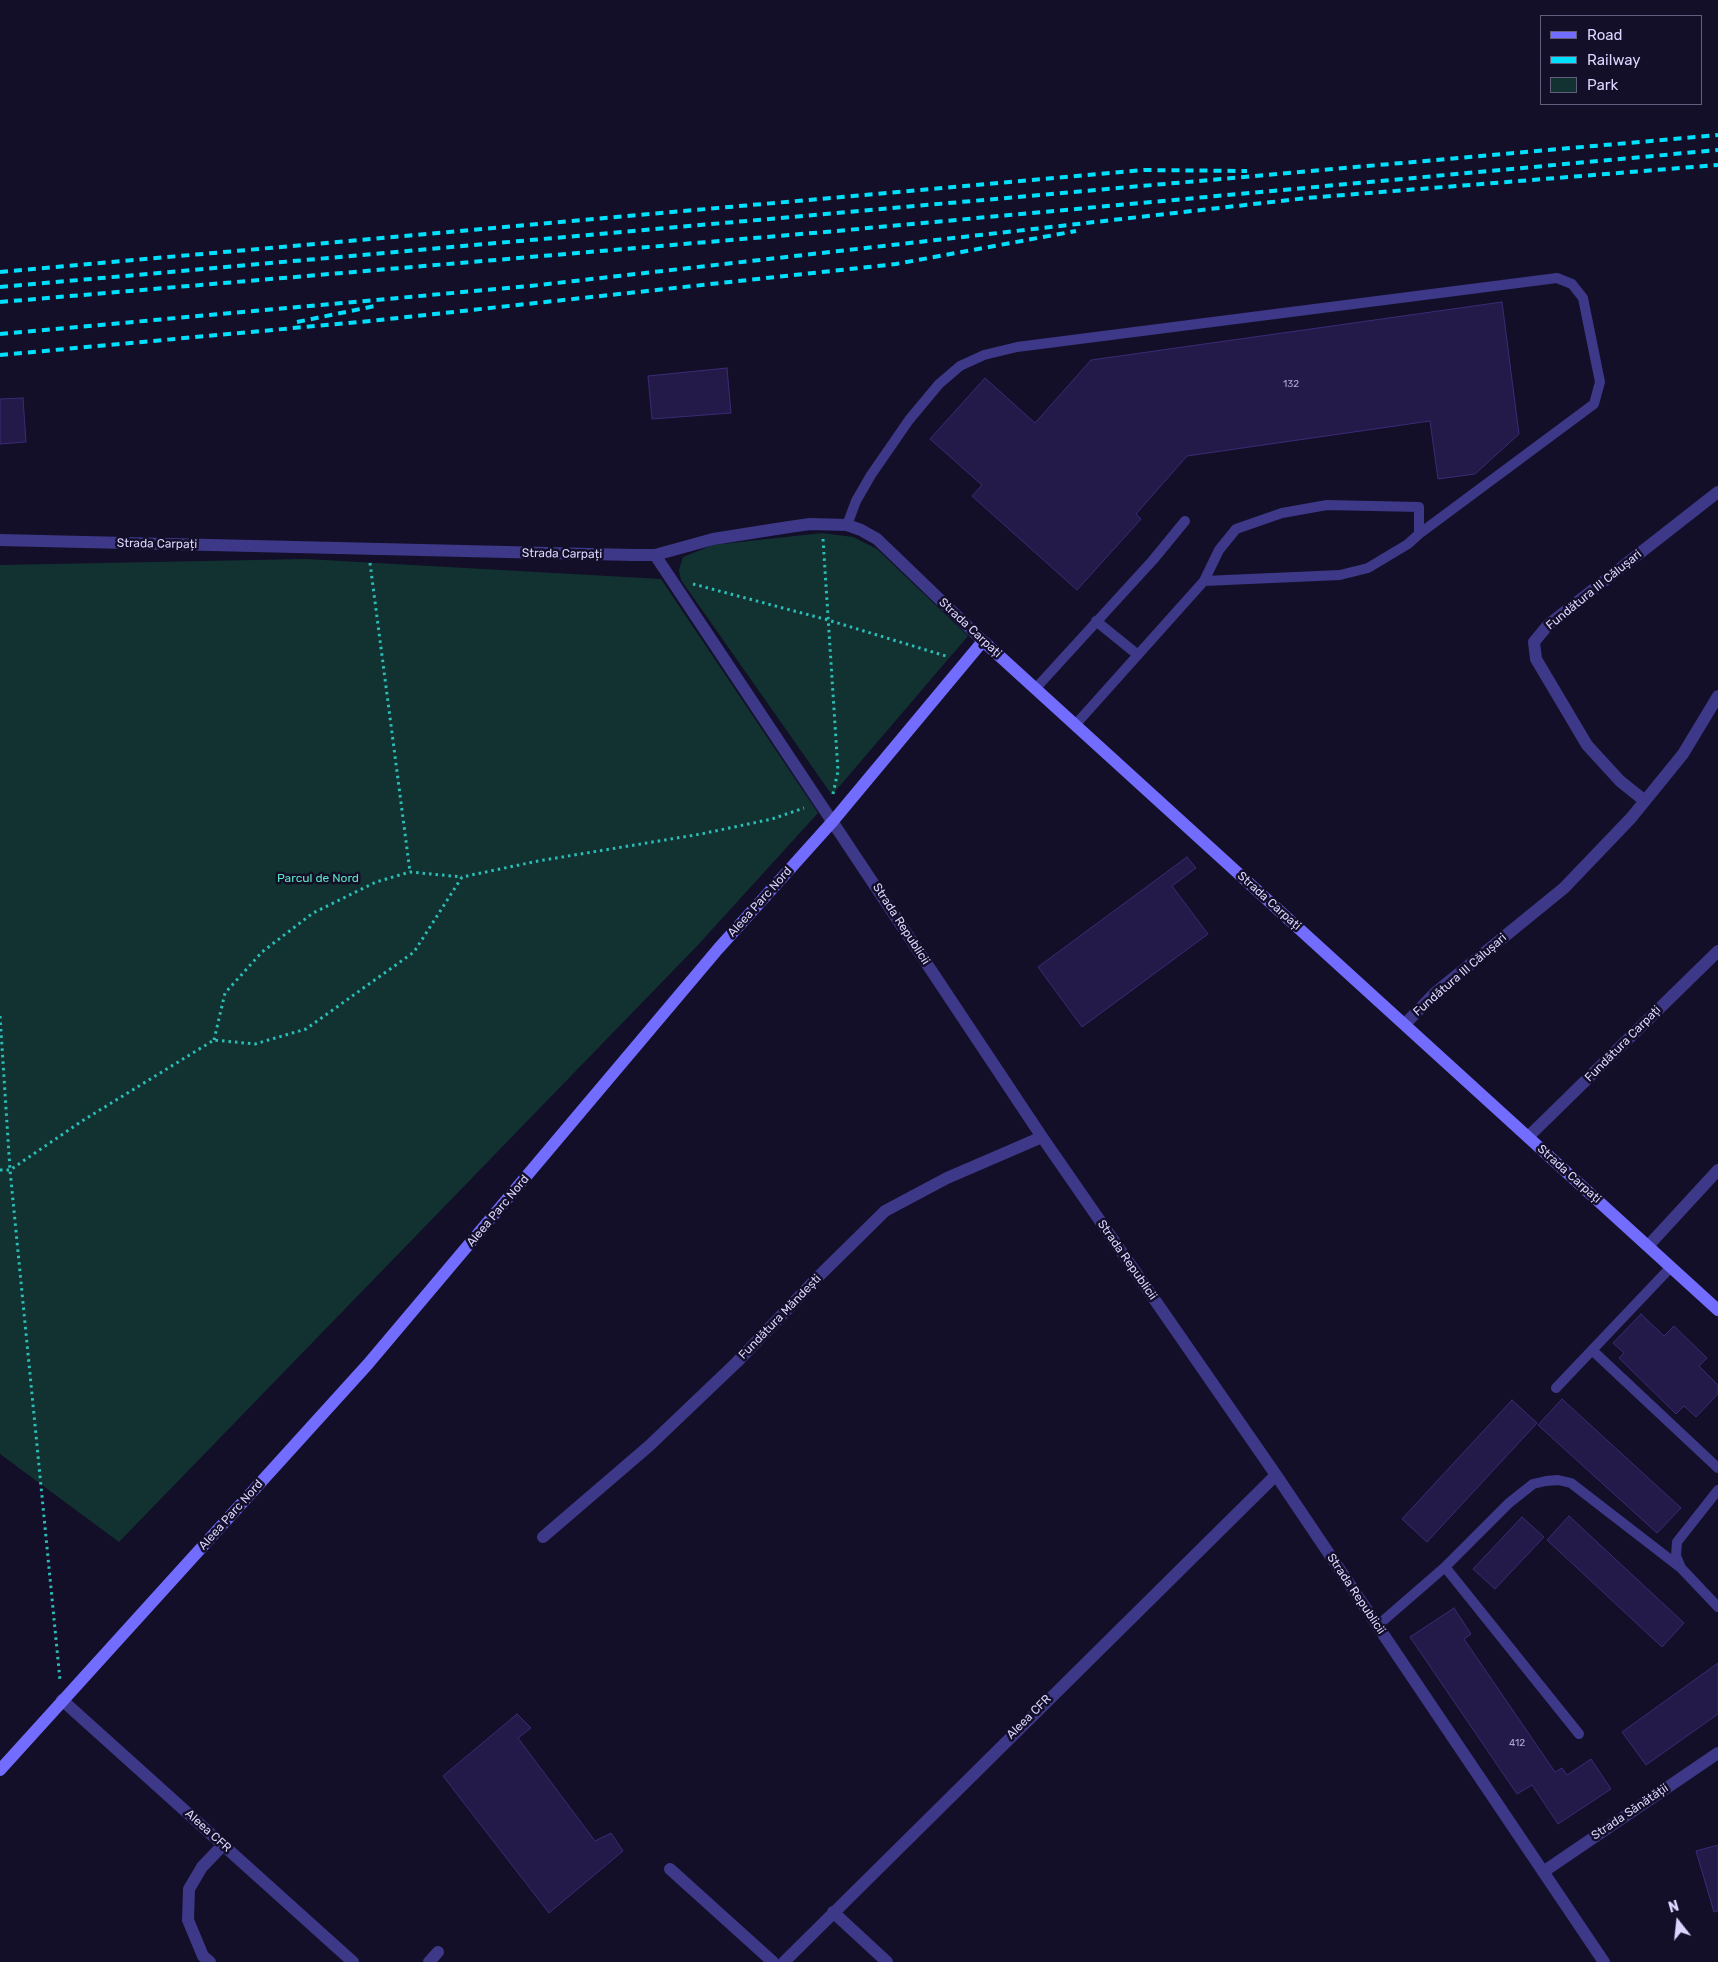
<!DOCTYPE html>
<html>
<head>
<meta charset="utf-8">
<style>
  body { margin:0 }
  #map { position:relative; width:1718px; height:1962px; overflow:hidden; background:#130f28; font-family:Rubik,sans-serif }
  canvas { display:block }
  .legend { position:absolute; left:1540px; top:15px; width:162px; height:90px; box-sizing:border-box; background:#130f28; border:1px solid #635e7e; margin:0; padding:6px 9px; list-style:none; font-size:15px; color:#dbd5ff }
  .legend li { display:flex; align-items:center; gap:10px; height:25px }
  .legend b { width:25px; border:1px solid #635e7e }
  .north { position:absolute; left:1653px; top:1897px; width:50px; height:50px; -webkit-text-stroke:4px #130f28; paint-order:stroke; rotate:344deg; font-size:14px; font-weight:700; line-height:20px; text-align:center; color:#dbd5ff }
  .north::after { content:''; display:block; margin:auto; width:18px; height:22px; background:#dbd5ff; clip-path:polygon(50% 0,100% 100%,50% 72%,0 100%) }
</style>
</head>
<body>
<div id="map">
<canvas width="1718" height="1962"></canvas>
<ul class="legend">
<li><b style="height:6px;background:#726cff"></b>Road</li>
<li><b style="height:6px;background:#01e1ff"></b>Railway</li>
<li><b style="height:14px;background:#113231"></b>Park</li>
</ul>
<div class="north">N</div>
</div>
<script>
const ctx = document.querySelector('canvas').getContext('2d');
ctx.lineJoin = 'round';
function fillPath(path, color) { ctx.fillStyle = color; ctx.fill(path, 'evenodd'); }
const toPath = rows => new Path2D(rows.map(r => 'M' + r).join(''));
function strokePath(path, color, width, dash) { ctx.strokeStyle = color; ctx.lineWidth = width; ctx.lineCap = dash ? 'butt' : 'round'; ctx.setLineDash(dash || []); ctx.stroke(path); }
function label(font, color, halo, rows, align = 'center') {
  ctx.font = font + ' Rubik,sans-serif'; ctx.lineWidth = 5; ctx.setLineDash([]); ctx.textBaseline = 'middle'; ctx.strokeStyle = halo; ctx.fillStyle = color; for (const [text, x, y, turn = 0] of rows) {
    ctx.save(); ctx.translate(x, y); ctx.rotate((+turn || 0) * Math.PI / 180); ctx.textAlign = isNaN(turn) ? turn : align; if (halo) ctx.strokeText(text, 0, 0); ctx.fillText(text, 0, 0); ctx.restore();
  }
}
fillPath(toPath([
  [822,533,853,537,877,549,968,636,832,795,681,580,679,570,683,557,713,545],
  [306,559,661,579,818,813,697,946,119,1542,0,1454,0,565]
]), '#113231');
const building = toPath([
  [1502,302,1519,434,1475,474,1438,479,1430,421,1187,456,1136,514,1141,519,1077,590,972,496,982,485,930,439,985,378,1035,423,1091,360,1502,302],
  [727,368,731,413,652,419,648,376,727,368],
  [23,398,26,442,0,444,0,399,23,398],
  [1187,857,1196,868,1172,886,1208,934,1082,1027,1038,967,1187,857],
  [1641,1314,1664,1336,1674,1326,1707,1358,1699,1366,1718,1385,1718,1394,1696,1417,1684,1406,1676,1414,1619,1358,1624,1353,1613,1343,1641,1314],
  [1562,1399,1681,1508,1657,1533,1538,1425,1562,1399],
  [1512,1400,1537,1423,1427,1542,1402,1519,1512,1400],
  [1569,1516,1684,1623,1662,1647,1547,1540,1569,1516],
  [1522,1517,1544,1537,1495,1589,1473,1569,1522,1517],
  [1454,1608,1471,1634,1464,1639,1555,1772,1562,1768,1567,1775,1591,1759,1611,1789,1558,1824,1532,1785,1517,1794,1410,1637,1454,1608],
  [1718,1663,1718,1714,1646,1765,1622,1732,1718,1663],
  [517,1714,531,1728,518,1738,595,1841,611,1833,623,1851,549,1913,443,1776,517,1714],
  [1718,1845,1718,1911,1714,1912,1696,1851,1718,1845]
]);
fillPath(building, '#241a49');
strokePath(building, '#3b2b76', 1);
strokePath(toPath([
  [823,539,838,771,833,794],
  [370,563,410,872],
  [693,584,828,620,949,657],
  [0,1016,10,1170,60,1680],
  [214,1040,225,993,262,952,313,913,376,882,410,872,462,877],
  [0,1170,10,1170,82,1121,214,1040,255,1044,306,1029,414,952,462,877,538,861,701,834,772,819,804,808]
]), '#2bbdb7', 3, [2.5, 4]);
strokePath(toPath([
  [847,525,856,501,871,475,909,420,939,384,960,366,984,355,1017,347,1557,278,1572,284,1583,298,1600,382,1594,404,1419,534],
  [1096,621,1138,655],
  [1036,688,1153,560,1185,521],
  [1076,724,1204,581,1340,575,1368,568,1408,544,1419,534,1419,507,1327,505,1282,513,1236,529,1219,550,1204,581],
  [1592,1350,1718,1468],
  [1556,1388,1671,1267],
  [1718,1490,1677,1542,1676,1556,1681,1568,1718,1607],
  [1445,1567,1579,1734],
  [1377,1626,1445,1567,1509,1503,1533,1484,1546,1481,1558,1480,1571,1483,1681,1568]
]), '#3d3888', 10);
strokePath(toPath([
  [0,540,633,555,655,555,713,539,789,527,810,524,847,525,861,530,877,539,983,641],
  [655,555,1042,1137,1276,1475,1604,1962],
  [1645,801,1620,781,1587,745,1536,659,1534,642,1548,625,1718,492],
  [1405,1024,1435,993,1564,888,1631,818,1683,754,1718,696],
  [1528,1137,1718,951],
  [1648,1246,1718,1170],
  [543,1537,649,1446,737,1362,820,1275,885,1211,947,1178,1042,1137],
  [62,1700,353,1962],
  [670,1869,773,1962],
  [1543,1872,1718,1753],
  [833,1912,887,1962],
  [210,1962,203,1956,188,1920,189,1889,202,1867,223,1845],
  [429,1962,438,1952],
  [784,1962,1276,1475]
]), '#3d3888', 12);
strokePath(toPath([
  [0,1770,368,1364,718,949,833,821,983,641,1718,1310]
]), '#726cff', 12);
strokePath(toPath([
  [0,272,1144,170,1247,171],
  [0,287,1718,135],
  [0,302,825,232,1718,150],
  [297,322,375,306],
  [0,334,530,286,1307,198,1718,165],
  [0,355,370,321,896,264,1076,231]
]), '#01e1ff', 4, [8, 6]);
label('10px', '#ada6d2', null, [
  ["132",1291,384],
  ["412",1517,1743]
]);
label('12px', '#dbd5ff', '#130f28', [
  ["Strada Carpați",157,544,1],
  ["Strada Carpați",562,554,1],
  ["Fundătura III Călușari",1594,590,-39],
  ["Strada Carpați",970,628,43],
  ["Strada Carpați",1269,901,42],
  ["Aleea Parc Nord",760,902,-48],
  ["Strada Republicii",901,924,57],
  ["Fundătura III Călușari",1460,975,-41],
  ["Fundătura Carpați",1623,1044,-45],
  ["Strada Carpați",1569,1174,42],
  ["Aleea Parc Nord",498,1211,-50],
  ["Strada Republicii",1127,1260,55],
  ["Fundătura Măndești",780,1317,-46],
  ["Aleea Parc Nord",231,1515,-48],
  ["Strada Republicii",1356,1594,56],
  ["Aleea CFR",1029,1717,-45],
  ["Strada Sănătății",1630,1812,-34],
  ["Aleea CFR",208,1831,42]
]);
label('12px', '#5ce4c4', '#130f28', [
  ["Parcul de Nord",318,879]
]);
</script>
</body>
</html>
